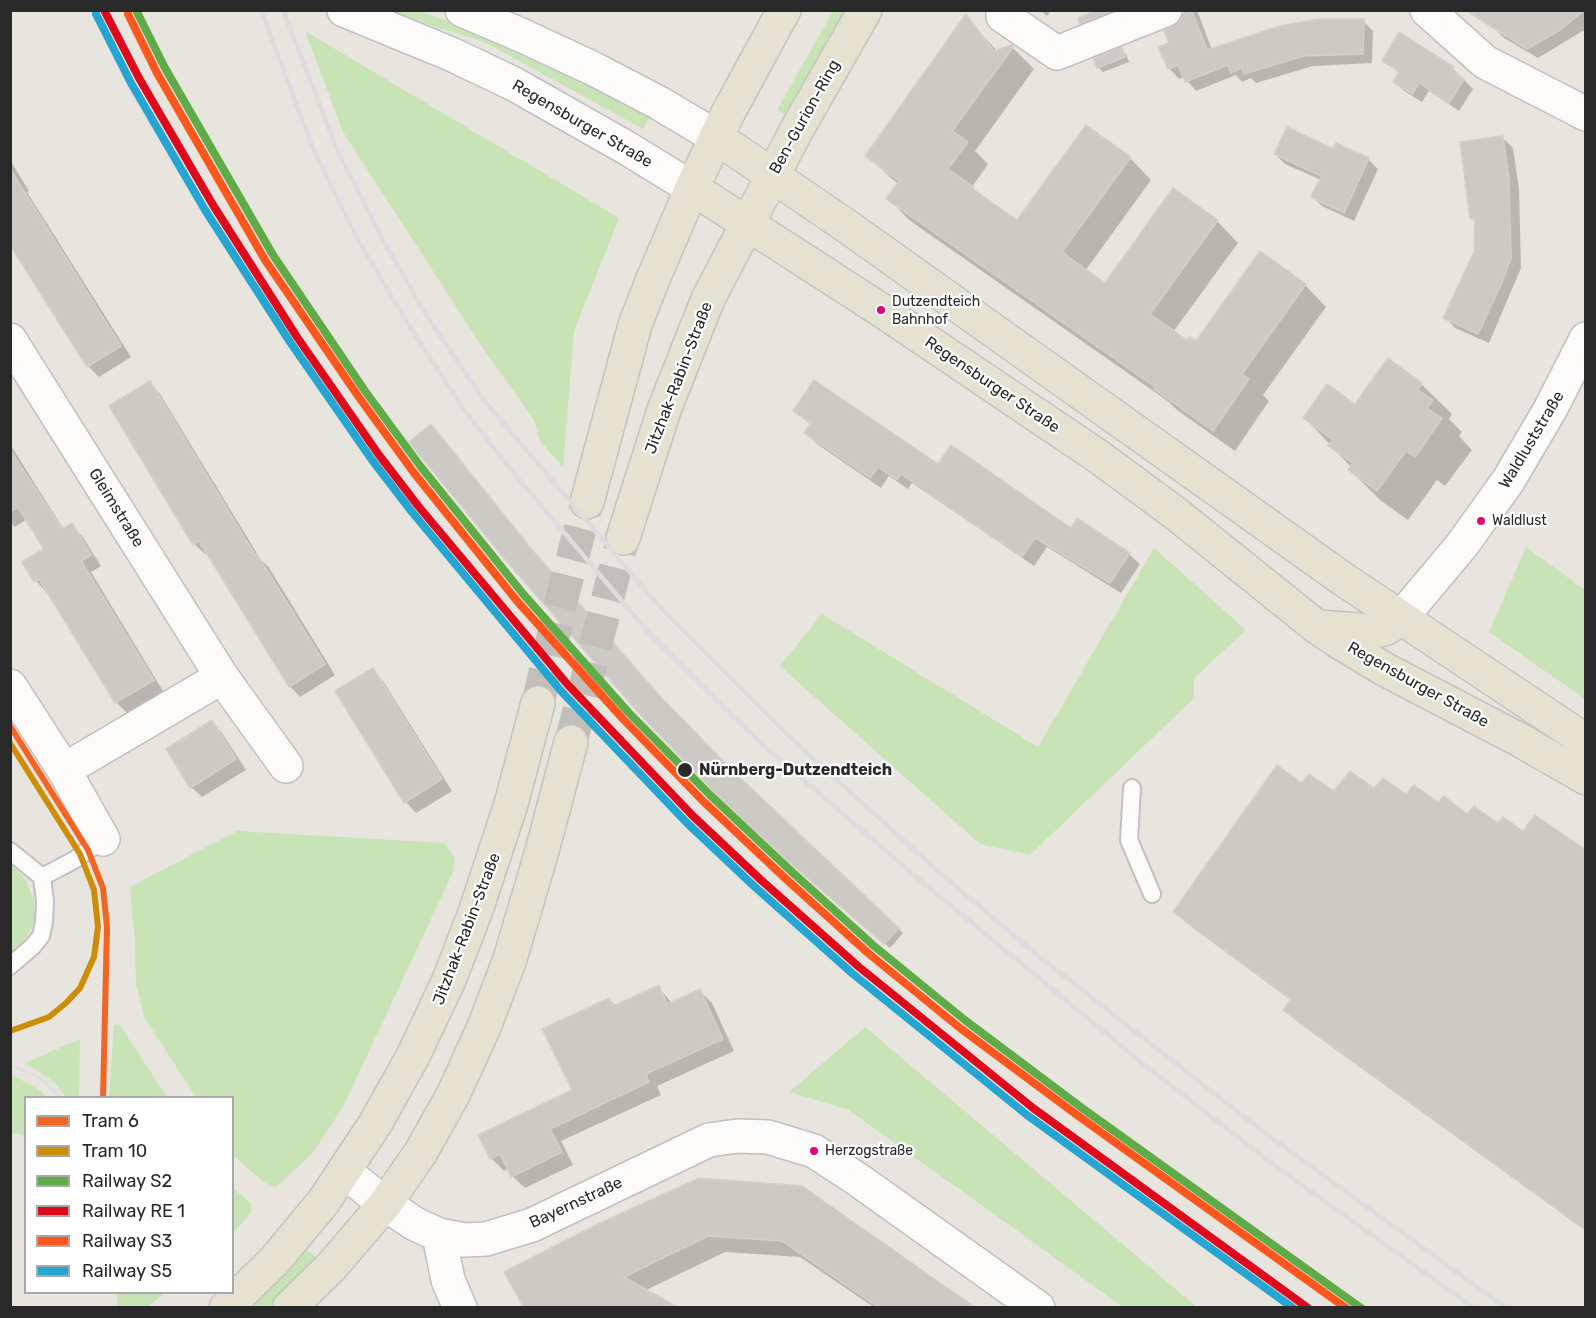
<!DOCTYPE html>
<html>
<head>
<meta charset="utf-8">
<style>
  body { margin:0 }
  #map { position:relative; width:1596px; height:1318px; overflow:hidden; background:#e8e4de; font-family:Rubik,sans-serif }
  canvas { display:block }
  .frame { position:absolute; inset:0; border:12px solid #292929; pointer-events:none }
  .legend { position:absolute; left:24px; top:1096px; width:210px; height:198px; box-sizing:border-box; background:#fff; border:2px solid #a9a9a9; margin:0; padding:8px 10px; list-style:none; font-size:18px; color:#292929 }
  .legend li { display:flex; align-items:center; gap:12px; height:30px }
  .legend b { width:30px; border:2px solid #a9a9a9 }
</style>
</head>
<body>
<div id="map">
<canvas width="1596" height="1318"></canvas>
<div class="frame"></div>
<ul class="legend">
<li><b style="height:8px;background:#f26522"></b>Tram 6</li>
<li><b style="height:8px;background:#ce8d08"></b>Tram 10</li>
<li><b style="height:8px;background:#5fab46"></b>Railway S2</li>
<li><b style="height:8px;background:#df091d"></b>Railway RE 1</li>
<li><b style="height:8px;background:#ff561d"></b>Railway S3</li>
<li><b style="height:8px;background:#24a5d2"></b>Railway S5</li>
</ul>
</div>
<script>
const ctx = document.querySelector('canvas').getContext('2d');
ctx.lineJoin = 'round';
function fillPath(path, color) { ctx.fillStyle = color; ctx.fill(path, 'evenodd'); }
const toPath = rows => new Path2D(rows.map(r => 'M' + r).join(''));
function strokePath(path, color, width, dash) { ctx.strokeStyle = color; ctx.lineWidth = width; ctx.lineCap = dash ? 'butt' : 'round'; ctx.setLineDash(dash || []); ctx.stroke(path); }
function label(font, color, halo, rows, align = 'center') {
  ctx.font = font + ' Rubik,sans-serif'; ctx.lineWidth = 4.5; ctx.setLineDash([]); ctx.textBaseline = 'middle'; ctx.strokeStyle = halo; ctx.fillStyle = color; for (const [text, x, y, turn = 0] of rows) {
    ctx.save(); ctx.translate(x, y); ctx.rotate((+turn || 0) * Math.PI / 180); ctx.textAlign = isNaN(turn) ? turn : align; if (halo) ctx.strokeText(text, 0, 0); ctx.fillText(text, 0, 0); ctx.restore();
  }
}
fillPath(toPath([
  [381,11,419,11,457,24,541,59,650,116,643,129,488,44,463,35],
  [833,11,846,11,786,115,777,110],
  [305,31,619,218,574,331,563,467,540,441,534,420,486,353,343,132],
  [1526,547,1585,590,1585,699,1489,632],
  [1154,548,1246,630,1194,678,1194,698,1030,855,980,844,780,666,822,614,1038,747],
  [237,831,444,843,455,858,453,872,343,1107,312,1154,276,1187,265,1183,235,1157,232,1153,232,1098,196,1097,144,1017,136,983,135,942,130,887],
  [10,864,26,880,34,901,34,924,22,944,11,954],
  [119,1024,167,1097,109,1097,114,1025],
  [865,1027,1197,1307,1123,1307,849,1110,789,1092],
  [80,1039,79,1097,66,1097,54,1082,25,1063],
  [10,1074,40,1090,47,1097,26,1098,25,1135,11,1132],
  [232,1187,251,1204,251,1213,233,1233],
  [305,1248,319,1259,296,1285,268,1307,246,1308],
  [117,1293,117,1292,164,1293,146,1308,117,1307]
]), '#c8e4b6');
fillPath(toPath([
  [1040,10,1051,10,1047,16],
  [1107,10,1112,18,1086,28,1081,23],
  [1185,10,1197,10,1212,50,1363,21,1373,31,1372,63,1313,66,1256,83,1251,78,1242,82,1236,75,1196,91,1184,77,1179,79,1169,68,1169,44,1165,32,1181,22],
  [1528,10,1586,10,1586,29,1538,58,1504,38,1495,29],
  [966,17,998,52,1011,46,1034,69,975,151,988,164,972,187,985,200,1017,222,1130,158,1151,180,1085,271,1105,285,1217,221,1238,243,1173,332,1188,342,1196,343,1305,285,1326,307,1263,395,1269,401,1235,451,1177,410,1169,402,909,220,888,198,898,184,867,156],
  [1399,34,1453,69,1473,89,1459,111,1429,91,1422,102,1404,91,1395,82,1400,74,1384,60],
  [1121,49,1126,54,1129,62,1103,72,1098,67],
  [1503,138,1513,148,1519,189,1521,268,1489,343,1455,328,1445,317,1475,252,1476,223,1471,218],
  [1337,145,1368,159,1378,169,1354,221,1322,206,1313,197,1321,180,1285,164,1275,154,1334,151],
  [10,160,29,191,27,192,131,357,99,377,88,366,10,243],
  [1388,360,1421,384,1452,414,1449,419,1462,432,1459,436,1472,450,1445,486,1437,480,1408,520,1380,500,1350,470,1352,468,1305,418,1355,406],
  [150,383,160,394,261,560,268,566,335,675,300,697,290,686,207,553,205,554,194,544],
  [795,411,938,466,1071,530,1129,554,1140,564,1121,593,1047,547,1034,566,912,483,908,489,889,476,881,488,817,444,806,433,811,425],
  [10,444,64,530,71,525,82,536,101,566,91,572,163,691,127,713,117,703,48,590,46,592,36,581,24,563,46,549,27,519,15,527,10,522],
  [533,553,663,700,734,775,903,933,890,948,796,867],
  [373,670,383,681,452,791,416,813,406,802,337,692],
  [212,722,222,733,246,770,202,797,191,787],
  [1303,785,1334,793,1375,790,1407,796,1439,804,1467,816,1586,853,1586,1231,1295,1020,1285,1010,1292,1001,1185,922,1175,911],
  [658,987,672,1003,700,991,712,1003,734,1051,657,1086,661,1095,561,1141,573,1165,525,1188,512,1176,509,1168,504,1171,491,1158,574,1091,609,999,616,1006],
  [699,1179,973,1308,875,1308,800,1257,725,1252,646,1290,526,1308]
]), '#0003');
const building = toPath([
  [1097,10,1107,10,1108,12,1080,24,1078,18,1097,10],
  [1465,10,1585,10,1560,30,1527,49,1465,10],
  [1192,11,1207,50,1280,26,1317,19,1364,19,1363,54,1303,56,1244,74,1242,68,1231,73,1228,65,1185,82,1178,65,1168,69,1158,47,1169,43,1164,31,1179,22,1182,15,1192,11],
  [966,14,994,51,1011,45,1014,46,952,131,968,142,948,169,974,187,973,189,1017,220,1086,125,1131,157,1062,252,1105,283,1173,188,1218,220,1150,314,1187,340,1189,337,1196,341,1260,251,1306,284,1242,374,1249,379,1213,431,1154,389,1155,387,886,199,899,181,865,156,966,14],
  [1399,32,1454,67,1452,71,1464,79,1449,103,1419,83,1412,94,1393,82,1399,71,1382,61,1399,32],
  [1122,47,1125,57,1097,68,1093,59,1122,47],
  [1287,127,1333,149,1336,143,1369,158,1344,213,1311,197,1321,176,1274,154,1287,127],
  [1503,136,1509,178,1511,258,1501,285,1478,334,1443,318,1474,252,1475,219,1470,219,1460,142,1503,136],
  [10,169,121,346,87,367,10,245,10,169],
  [1388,358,1422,383,1418,390,1433,400,1427,408,1442,418,1415,457,1406,451,1377,491,1348,470,1353,463,1328,446,1333,440,1303,418,1327,384,1355,404,1388,358],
  [814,380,938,464,951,445,1071,528,1077,518,1130,553,1110,583,1035,538,1022,557,901,474,897,480,878,467,870,478,804,433,811,423,793,411,814,380],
  [150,381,255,555,257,554,325,664,289,687,199,541,193,545,109,406,150,381],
  [431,424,529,546,658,694,733,771,899,928,884,944,789,862,710,788,639,713,508,563,409,442,431,424],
  [10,450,62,529,72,523,91,555,81,561,154,680,115,703,39,579,34,582,22,562,44,549,18,507,10,512,10,450],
  [373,668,442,779,404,803,335,691,373,668],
  [212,720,236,759,190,788,166,749,212,720],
  [1277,765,1302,783,1309,774,1334,791,1350,771,1374,788,1383,778,1406,794,1414,785,1438,802,1444,796,1467,814,1474,806,1498,823,1503,817,1523,831,1535,815,1586,850,1586,1230,1283,1010,1291,999,1173,912,1277,765],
  [659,985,667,1004,700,989,723,1039,646,1074,649,1082,550,1129,562,1152,511,1177,500,1154,490,1159,478,1135,572,1090,542,1029,609,998,613,1006,659,985],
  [699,1178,802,1186,976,1308,879,1308,782,1241,708,1236,624,1277,679,1308,524,1308,504,1272,600,1223,699,1178]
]);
fillPath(building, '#cdcac5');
strokePath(building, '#d3d0ca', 1.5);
strokePath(toPath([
  [538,703,561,602,587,502],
  [571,742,623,538]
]), '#c2bfba', 33, [33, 16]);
const lane = toPath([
  [1132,788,1129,840,1152,894],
  [10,851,42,877,45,902,44,922,41,936,33,946,10,966],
  [42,877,76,859,103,839]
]);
const street = toPath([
  [1427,10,1485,62,1586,114],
  [1003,16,1057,53,1165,10],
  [10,340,222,677,64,770],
  [1400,619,1462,545,1508,481,1551,408,1586,339],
  [222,677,286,766],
  [10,686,64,770,103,839],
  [345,1172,385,1204,415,1224,439,1235,464,1240,486,1239,532,1225,709,1140,738,1136,768,1137,814,1151,857,1179,1038,1308],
  [439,1235,448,1280,460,1308]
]);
const secondary = toPath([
  [344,10,451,54,514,84,625,147,692,188],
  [462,10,521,35,594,69,659,103,716,137]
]);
const primary = toPath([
  [716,137,845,225,1343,579,1586,741],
  [692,188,881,310,1099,457,1175,513,1317,627,1336,640,1384,669,1518,739,1586,778],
  [587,502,635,325,653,279,692,188,727,115,784,10],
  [623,538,664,410,708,299,796,131,865,10],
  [1319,627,1373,631,1385,629,1400,619],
  [226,1308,275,1260,324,1201,375,1124,413,1056,449,980,476,910,511,804,538,703],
  [289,1308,331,1267,385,1204,421,1152,454,1093,484,1027,510,959,542,851,571,742]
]);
strokePath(lane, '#c1c0c0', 20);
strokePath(street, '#c1c0c0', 36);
strokePath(secondary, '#c1c0c0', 36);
strokePath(primary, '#c4c3c0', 36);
strokePath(lane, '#fcfbfa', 16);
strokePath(street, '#fcfbfa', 33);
strokePath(secondary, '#fcfbfa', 33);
strokePath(primary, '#e6e2d2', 33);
strokePath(toPath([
  [10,745,24,757,48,787],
  [10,1065,40,1078,61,1098]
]), '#dddcde', 1.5);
strokePath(toPath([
  [261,10,314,151,359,242,408,324,464,410,518,478,649,633,756,739,921,881,1147,1067,1278,1168,1474,1308],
  [283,10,338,152,383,240,428,318,483,399,657,604,796,743,940,873,1036,954,1261,1130,1506,1308]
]), '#dddcde', 4.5);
strokePath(toPath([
  [136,10,165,68,273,255,365,391,421,467,524,595,629,713,709,794,792,872,874,946,966,1021,1082,1108,1361,1308]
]), '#5fab46', 8);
strokePath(toPath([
  [104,10,139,78,213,205,297,337,379,455,419,507,568,685,693,816,761,880,859,967,1033,1108,1308,1308]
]), '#df091d', 8);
strokePath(toPath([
  [128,14,157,73,265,260,358,396,414,473,517,601,623,719,703,801,786,879,868,953,960,1028,1077,1115,1346,1308]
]), '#ff561d', 8);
strokePath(toPath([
  [96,14,131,83,205,210,290,342,372,460,412,512,561,691,687,823,755,887,853,974,1027,1115,1293,1308]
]), '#24a5d2', 8);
strokePath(toPath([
  [10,726,88,850,103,888,107,927,103,1098]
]), '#f26522', 6);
strokePath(toPath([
  [10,743,80,854,94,890,98,927,94,957,80,988,66,1003,49,1017,10,1031]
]), '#ce8d08', 6);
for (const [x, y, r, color] of [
  [881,310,5,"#e5007d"],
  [1481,521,5,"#e5007d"],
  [685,770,8,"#292929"],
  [814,1151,5,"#e5007d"]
]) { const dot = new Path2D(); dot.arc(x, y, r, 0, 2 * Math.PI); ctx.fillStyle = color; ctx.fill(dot); strokePath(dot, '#fff', 2); }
label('14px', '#292929', '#fff', [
  ["Dutzendteich",892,302],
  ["Bahnhof",892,320],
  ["Waldlust",1492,521],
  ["Herzogstraße",825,1151]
], 'left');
label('16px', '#292929', '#fff', [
  ["Ben-Gurion-Ring",805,117,-61],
  ["Regensburger Straße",582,124,30],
  ["Jitzhak-Rabin-Straße",679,378,-69],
  ["Regensburger Straße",992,385,34],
  ["Waldluststraße",1532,440,-59],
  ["Gleimstraße",116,508,58],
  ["Regensburger Straße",1418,685,29],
  ["Jitzhak-Rabin-Straße",467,929,-69],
  ["Bayernstraße",576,1203,-25]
]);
label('bold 16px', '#292929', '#fff', [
  ["Nürnberg-Dutzendteich",699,770]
], 'left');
</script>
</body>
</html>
